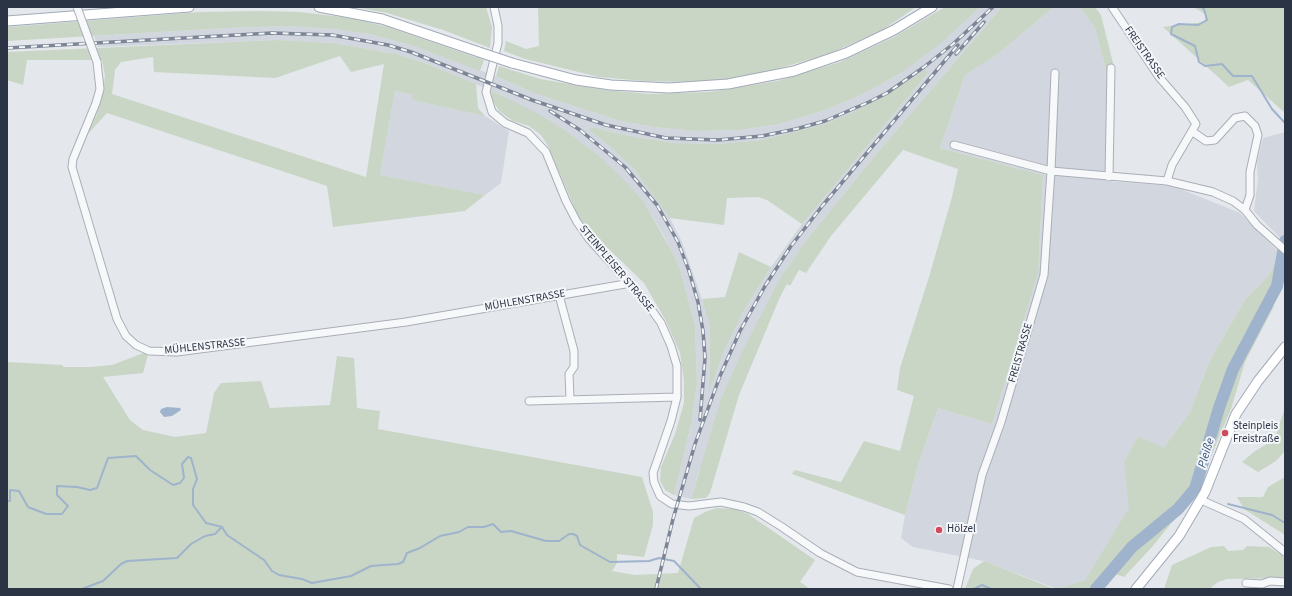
<!DOCTYPE html>
<html>
<head>
<meta charset="utf-8">
<style>
  body { margin:0 }
  #map { position:relative; width:1292px; height:596px; overflow:hidden; background:#e4e7ec; font-family:"Source Sans 3",sans-serif }
  canvas { display:block }
  .frame { position:absolute; inset:0; border:8px solid #2b3445; pointer-events:none }
</style>
</head>
<body>
<div id="map">
<canvas width="1292" height="596"></canvas>
<div class="frame"></div>
</div>
<script>
const ctx = document.querySelector('canvas').getContext('2d');
ctx.lineJoin = 'round';
function fillPath(path, color) { ctx.fillStyle = color; ctx.fill(path, 'evenodd'); }
const toPath = rows => new Path2D(rows.map(r => 'M' + r).join(''));
function strokePath(path, color, width, dash) { ctx.strokeStyle = color; ctx.lineWidth = width; ctx.lineCap = dash ? 'butt' : 'round'; ctx.setLineDash(dash || []); ctx.stroke(path); }
function label(font, color, halo, rows, align = 'center') {
  ctx.font = font + ' "Source Sans 3",sans-serif'; ctx.lineWidth = 4; ctx.setLineDash([]); ctx.textBaseline = 'middle'; ctx.strokeStyle = halo; ctx.fillStyle = color; for (const [text, x, y, turn = 0] of rows) {
    ctx.save(); ctx.translate(x, y); ctx.rotate((+turn || 0) * Math.PI / 180); ctx.textAlign = isNaN(turn) ? turn : align; if (halo) ctx.strokeText(text, 0, 0); ctx.fillText(text, 0, 0); ctx.restore();
  }
}
fillPath(toPath([
  [980,7,1002,7,878,152,809,237,782,275,698,474,691,499,674,495,692,420,697,383,695,326,681,272,664,236,646,205,502,95,422,62,396,54,333,43,276,40,98,47,94,36,228,28,287,26,334,29,369,34,414,46,496,76,534,93,617,120,653,127,696,131,740,130,779,124,823,111,861,95,901,73],
  [928,73,802,224,771,267,743,312,724,351,709,391,710,328,702,299,682,242,670,218,657,199,634,169,607,144,590,130,591,127,629,136,674,143,718,144,762,140,825,124,853,112],
  [1054,7,1080,7,1095,28,1107,74,1106,181,1173,186,1240,213,1280,253,1268,277,1246,298,1210,360,1190,412,1164,449,1138,436,1124,462,1130,508,1085,580,1057,589,984,561,913,547,901,538,905,515,918,465,938,408,992,424,1038,274,1043,175,940,148,965,75,994,57],
  [395,91,413,95,413,100,485,116,509,131,501,183,485,195,380,175],
  [1285,132,1285,243,1254,211,1258,179,1257,162,1263,138]
]), '#d2d6de');
fillPath(toPath([
  [355,7,486,7,492,27,490,48,443,30,387,13],
  [538,7,916,7,884,29,831,53,777,69,729,79,689,82,644,81,599,77,525,59,504,51,506,41,526,49,539,46],
  [945,7,980,7,941,43,901,73,861,95,823,111,779,124,740,130,696,131,653,127,617,120,534,93,496,76,499,66,540,79,605,90,650,94,709,92,777,81,840,62,894,37],
  [1002,7,1054,7,994,57,965,75,940,148,1043,175,1038,274,992,424,938,408,918,465,905,515,792,474,795,470,841,482,864,441,900,451,914,396,897,390,900,368,929,277,952,197,958,169,903,150,831,236,806,273,799,270,790,286,787,284,780,297,739,395,710,493,706,498,691,499,721,399,743,350,782,275,809,237,878,152],
  [1080,7,1095,7,1101,15,1114,67,1107,74,1095,28],
  [1187,7,1285,7,1285,113,1248,80,1229,87,1163,27,1205,22,1205,14,1195,8],
  [261,11,299,12,351,18,388,27,484,60,480,71,414,46,369,34,334,29,287,26,228,28,7,41,7,27,199,12],
  [276,40,333,43,396,54,422,62,476,84,478,108,485,116,412,100,413,95,395,91,380,175,485,195,465,211,333,227,327,186,107,113,87,135,97,114,103,93,105,75,102,60,27,60,23,85,7,80,7,52],
  [340,56,351,72,384,64,366,177,112,94,115,70,121,62,153,57,154,72,275,78],
  [925,70,928,73,802,224,767,200,758,197,727,198,724,225,670,218,634,169,607,144,589,130,591,127,629,136,674,143,718,144,762,140,825,124,853,112,888,94],
  [491,90,535,112,563,129,599,156,628,184,646,205,673,254,681,272,695,326,697,383,692,420,674,495,665,490,660,481,661,467,675,434,684,403,684,380,680,353,666,321,644,283,590,231,578,216,548,146,541,135,529,126,513,121,499,111,493,101],
  [739,252,771,267,743,312,724,351,709,392,710,328,702,299,725,297],
  [1280,253,1285,256,1285,266,1273,308,1245,362,1231,409,1195,494,1152,547,1124,577,1112,573,1097,589,1057,589,1085,580,1129,508,1124,462,1138,436,1164,448,1190,412,1210,360,1246,298,1268,277],
  [149,351,143,373,103,377,130,420,143,430,175,437,206,433,214,393,221,383,261,381,270,408,330,405,337,356,354,358,357,408,380,411,378,429,642,477,653,512,653,525,644,557,617,554,617,563,612,571,635,575,678,573,694,518,705,512,717,508,735,509,748,514,815,560,800,582,810,589,7,589,7,362,63,365,63,367,91,367,112,365],
  [1285,408,1285,451,1276,461,1258,472,1242,462,1255,451,1274,440],
  [1285,477,1285,535,1244,509,1237,497,1263,497,1268,487],
  [1224,546,1228,551,1243,550,1247,546,1269,547,1285,557,1285,578,1227,579,1218,582,1209,589,1164,589,1172,565,1211,547],
  [984,561,1054,589,965,589,973,569]
]), '#c9d6c5');
fillPath(toPath([
  [167,407,180,408,181,410,172,416,164,417,160,412,161,409]
]), '#9fb4cc');
strokePath(toPath([
  [1201,7,1204,9,1207,20,1198,25,1179,24,1172,27,1171,34,1195,46,1199,62,1205,66,1222,64,1233,76,1252,76,1272,109,1285,123],
  [7,501,10,501,10,490,19,491,28,507,46,514,62,514,68,506,57,495,57,486,77,487,90,490,97,488,108,458,136,456,150,470,173,485,180,483,184,478,182,464,188,457,191,458,197,479,193,489,193,505,206,523,222,527,227,535,264,560,272,571,279,575,302,579,312,583,351,576,371,566,398,564,403,562,407,553,420,548,440,536,459,532,468,527,484,527,493,524,501,532,511,531,546,541,559,541,569,534,573,534,577,536,580,545,610,562,649,561,659,558,674,561,701,589],
  [1228,504,1272,515,1285,523],
  [82,589,103,581,121,564,127,561,177,558,191,544,205,536,215,534,222,527],
  [974,589,982,585,991,589]
]), '#9fb4cc', 2);
strokePath(toPath([
  [1096,589,1132,547,1178,509,1195,489,1219,408,1233,369,1277,286,1285,241]
]), '#9fb4cc', 12);
const minor = toPath([
  [494,7,498,26,498,43,486,92,492,112,505,123,528,133,546,152,566,201,577,222,589,239,646,302,661,323,671,346,677,366,677,397,671,421,653,473,654,482,660,496,672,504,689,506,721,502,744,507,758,512,782,527,820,553,857,572,949,589],
  [1112,7,1159,77,1185,107,1196,124,1172,165,1167,181],
  [97,62,100,89,96,103,73,159,72,167,117,319,126,336,136,345,149,351,177,352,406,322,631,283],
  [1193,132,1206,141,1215,140,1235,118,1245,116,1255,126,1258,135,1250,172,1250,195,1245,210],
  [954,145,1051,171,1055,73],
  [1109,177,1111,68],
  [559,295,574,351,574,367,569,374,570,398],
  [529,401,677,397],
  [1201,500,1244,519,1285,552],
  [1246,583,1262,584,1270,581,1285,582],
  [957,589,982,475,1001,422,1044,275,1051,171,1167,181,1213,192,1233,201,1245,210,1257,225,1285,250]
]);
const major = toPath([
  [319,7,382,19,479,52],
  [7,21,189,7],
  [512,63,576,80,611,85,669,88,728,84,794,71,846,53,894,30,932,7],
  [1136,589,1179,536,1205,492,1236,414,1258,381,1285,347]
]);
strokePath(minor, '#a9aeb7', 9);
strokePath(major, '#a3abb8', 11);
strokePath(minor, '#f7f8fa', 7);
strokePath(major, '#fff', 9);
const rail = toPath([
  [7,48,272,33,332,35,388,45,411,52,532,100,606,125,666,138,718,140,762,136,796,129,825,121,869,102,887,93,924,67,953,44,993,7],
  [956,54,984,22],
  [550,111,580,130,625,167,657,205,678,242,689,271,698,302,703,331,705,358,700,420],
  [656,589,673,519,695,444,720,376,740,331,765,286,791,246,823,205,958,45]
]);
strokePath(rail, '#7d8696', 3.5);
strokePath(rail, '#f4f6f9', 2, [6]);
const minorBridge = toPath([
  [77,7,97,62]
]);
const majorBridge = toPath([
  [479,52,512,63]
]);
strokePath(minorBridge, '#a9aeb7', 9, []);
strokePath(majorBridge, '#a3abb8', 11, []);
strokePath(minorBridge, '#f7f8fa', 7);
strokePath(majorBridge, '#fff', 9);
for (const [x, y, r, color] of [
  [1225,433,4,"#d1495b"],
  [939,530,4,"#d1495b"]
]) { const dot = new Path2D(); dot.arc(x, y, r, 0, 2 * Math.PI); ctx.fillStyle = color; ctx.fill(dot); strokePath(dot, '#f4f6f9', 1.5); }
label('11px', '#2b3445', '#f4f6f9', [
  ["FREISTRASSE",1144,53,55],
  ["STEINPLEISER STRASSE",616,269,50],
  ["MÜHLENSTRASSE",525,301,-10],
  ["MÜHLENSTRASSE",205,347,-6],
  ["FREISTRASSE",1021,353,-74]
]);
label('11px', '#2b3445', '#f4f6f9', [
  ["Steinpleis",1233,427],
  ["Freistraße",1233,440],
  ["Hölzel",947,530]
], 'left');
label('italic 12px', '#34527a', '#f4f6f9', [
  ["Pleiße",1207,453,-73]
]);
</script>
</body>
</html>
